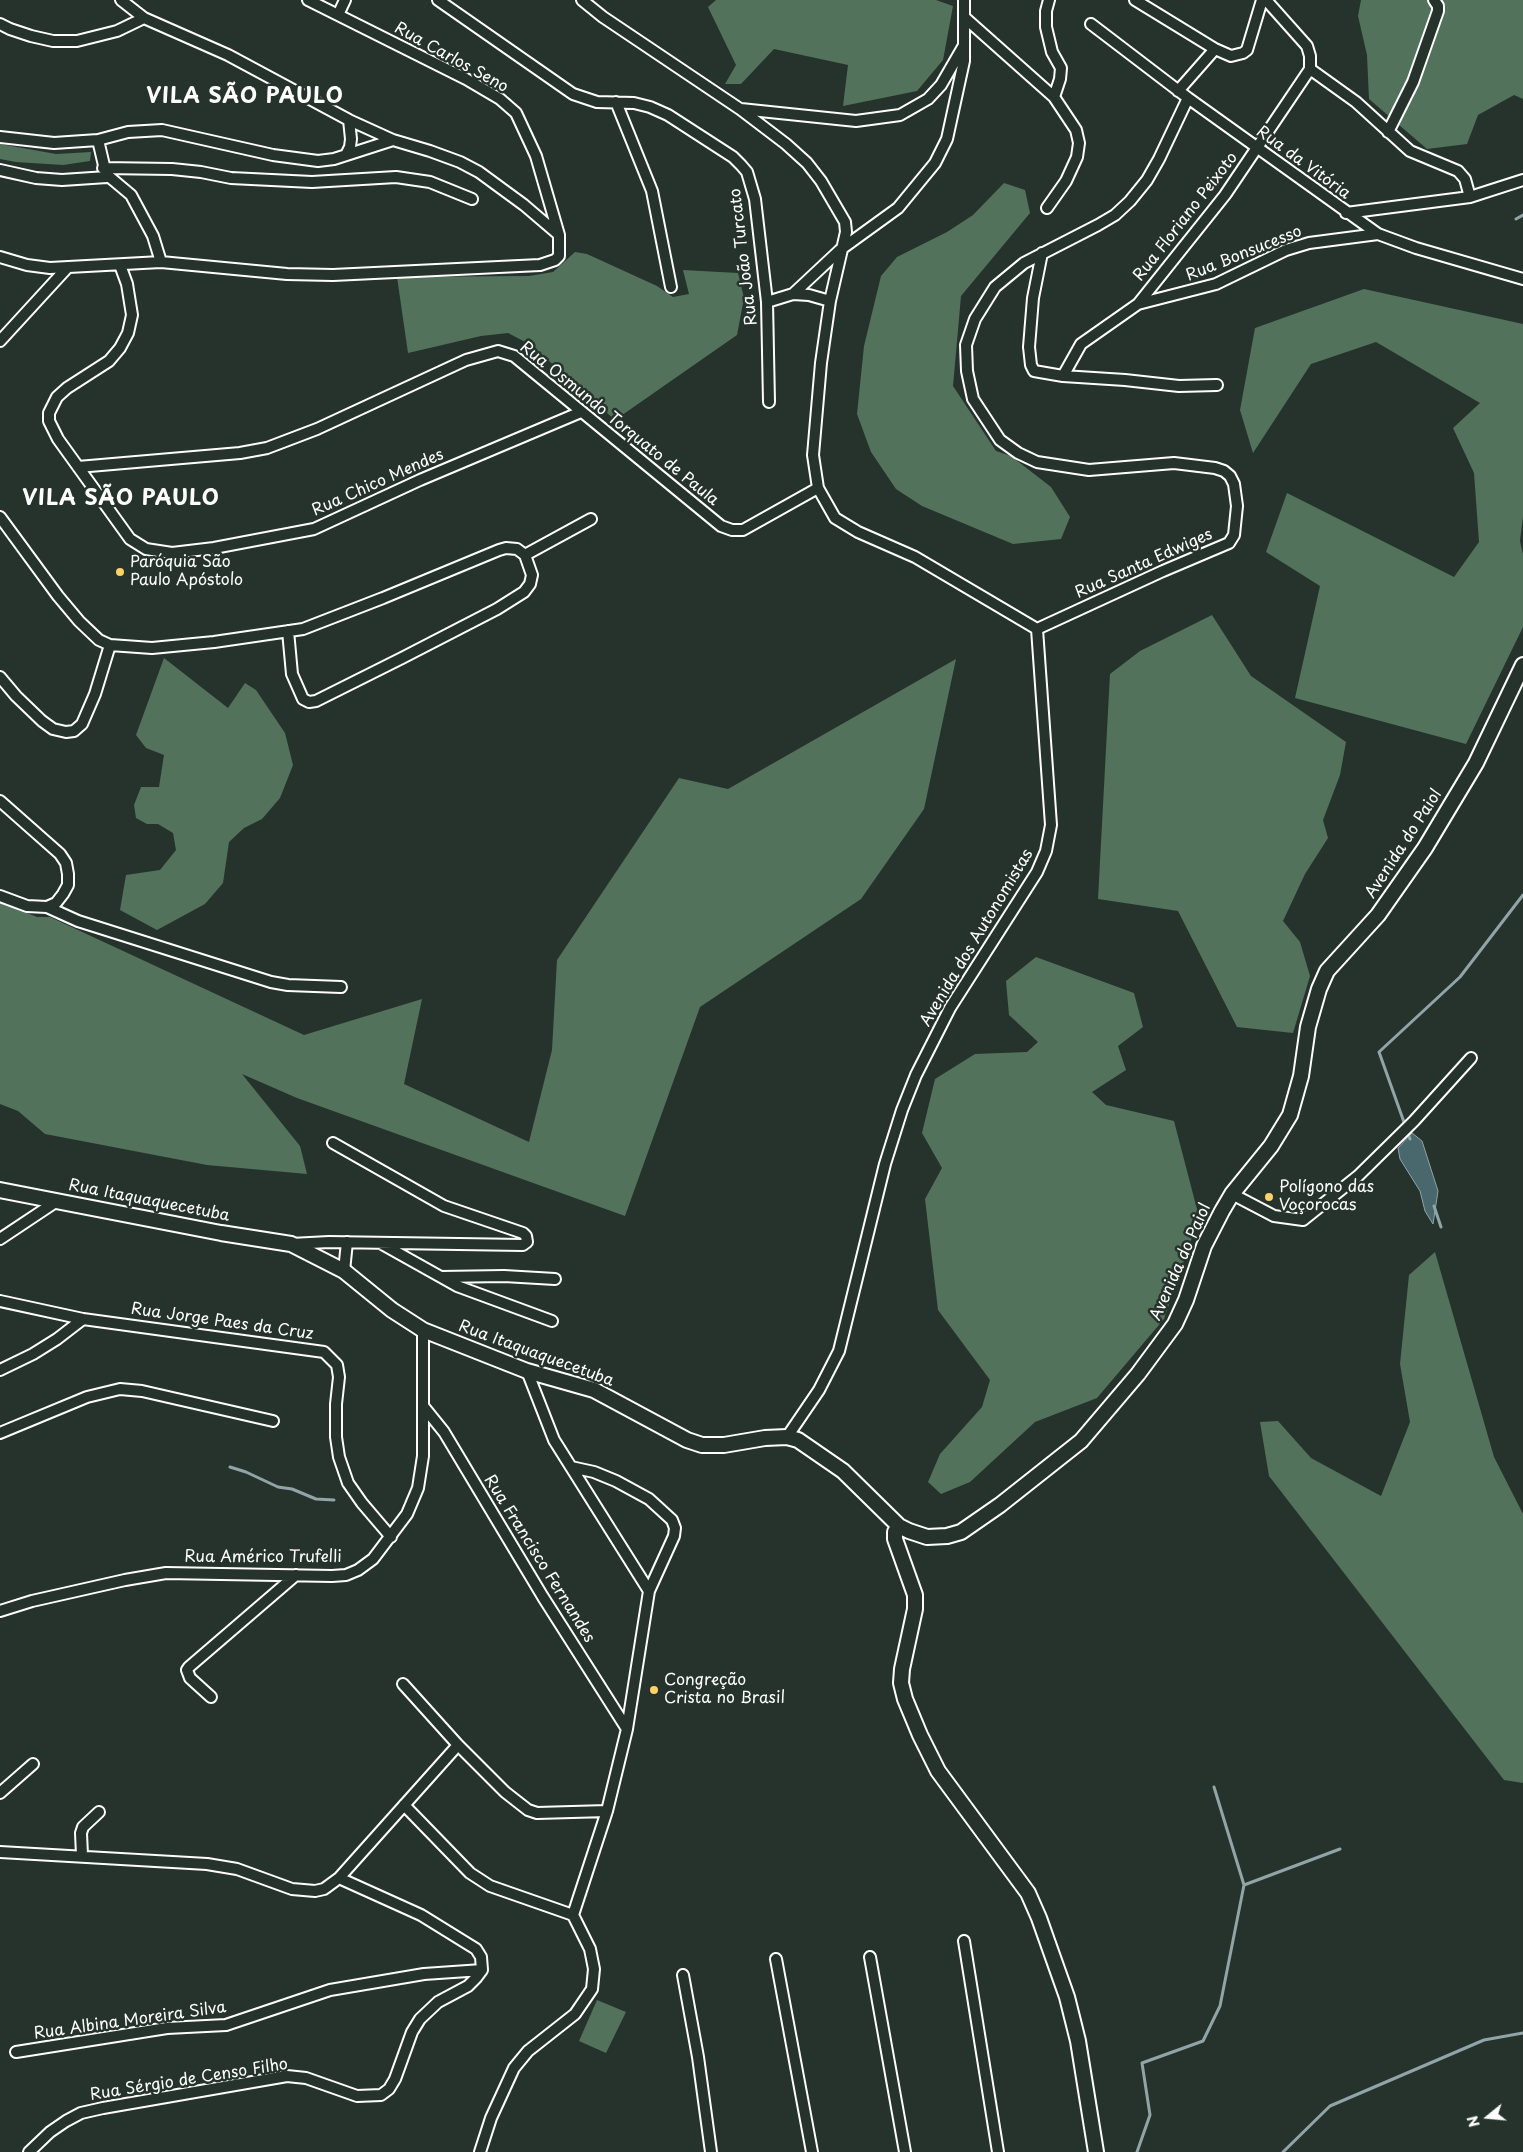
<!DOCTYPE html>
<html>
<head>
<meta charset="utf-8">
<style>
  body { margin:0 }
  #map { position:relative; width:1523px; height:2152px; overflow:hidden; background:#26332d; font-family:"Playpen Sans",sans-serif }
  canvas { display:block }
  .north { position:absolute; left:1463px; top:2092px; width:50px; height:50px; -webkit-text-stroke:4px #26332d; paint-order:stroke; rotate:253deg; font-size:14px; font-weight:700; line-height:20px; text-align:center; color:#fff }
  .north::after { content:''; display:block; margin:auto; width:18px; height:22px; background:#fff; clip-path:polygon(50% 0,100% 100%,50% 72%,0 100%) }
</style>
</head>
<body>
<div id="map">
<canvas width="1523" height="2152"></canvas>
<div class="north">N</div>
</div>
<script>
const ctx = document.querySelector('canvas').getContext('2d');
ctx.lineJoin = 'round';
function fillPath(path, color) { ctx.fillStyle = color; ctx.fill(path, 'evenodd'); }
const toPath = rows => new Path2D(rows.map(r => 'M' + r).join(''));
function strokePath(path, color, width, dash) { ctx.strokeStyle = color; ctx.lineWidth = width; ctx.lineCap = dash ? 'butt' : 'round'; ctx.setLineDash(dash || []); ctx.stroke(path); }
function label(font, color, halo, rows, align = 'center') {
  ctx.font = font + ' "Playpen Sans",sans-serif'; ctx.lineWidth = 5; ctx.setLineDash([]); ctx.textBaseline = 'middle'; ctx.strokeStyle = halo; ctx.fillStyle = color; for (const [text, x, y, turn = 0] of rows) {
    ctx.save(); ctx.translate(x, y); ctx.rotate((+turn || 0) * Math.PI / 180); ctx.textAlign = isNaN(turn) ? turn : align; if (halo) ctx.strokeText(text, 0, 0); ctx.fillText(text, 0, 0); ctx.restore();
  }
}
fillPath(toPath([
  [716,0,936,0,953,6,943,60,917,91,843,106,848,65,774,49,741,84,725,84,736,65,708,7],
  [1361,0,1523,0,1523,99,1514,95,1478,115,1467,144,1427,149,1369,99,1367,55,1358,16],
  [0,144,56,154,91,152,90,161,63,165,16,162,0,159],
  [1004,183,1025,190,1030,213,961,296,953,386,996,451,1011,456,1051,487,1070,517,1061,539,1013,544,922,506,896,489,871,452,857,414,864,346,881,276,897,257,947,232,973,215],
  [575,252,587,254,657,286,673,297,689,294,683,270,738,273,744,298,737,335,615,420,531,345,508,333,481,336,408,353,397,277,529,276,553,272],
  [1364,289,1523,324,1523,516,1520,541,1523,554,1523,627,1466,744,1295,698,1320,586,1266,552,1287,493,1454,577,1479,542,1474,473,1453,428,1480,403,1376,342,1311,364,1253,453,1240,410,1255,328],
  [1212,615,1251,676,1346,742,1340,775,1323,820,1328,838,1305,874,1283,921,1300,942,1310,976,1293,1033,1237,1027,1178,911,1098,899,1110,674,1140,651],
  [164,658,228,708,245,683,256,690,285,733,293,765,280,798,262,819,244,828,229,842,223,883,205,904,157,930,120,910,126,875,160,870,176,850,173,833,158,824,147,824,136,818,134,805,141,787,159,787,164,755,146,748,136,735],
  [956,659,924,809,861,899,700,1007,625,1216,297,1098,242,1074,300,1146,307,1174,207,1165,45,1134,18,1111,0,1104,0,902,37,917,50,917,304,1035,422,999,404,1084,529,1142,552,1050,557,960,679,778,728,789],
  [1036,957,1134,993,1143,1027,1118,1046,1126,1070,1092,1092,1106,1105,1174,1121,1199,1217,1164,1319,1097,1398,1035,1422,970,1482,941,1494,928,1482,940,1454,982,1407,990,1380,938,1310,925,1199,942,1168,922,1133,935,1079,975,1054,1027,1052,1038,1042,1009,1015,1006,981],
  [1435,1252,1494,1457,1523,1514,1523,1783,1504,1780,1269,1476,1260,1422,1278,1421,1311,1458,1381,1496,1410,1422,1400,1364,1409,1275],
  [597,2000,626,2012,606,2053,579,2041]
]), '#52725b');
const water = toPath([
  [1412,1133,1422,1141,1438,1191,1433,1224,1425,1211,1420,1191,1400,1159,1398,1148,1412,1133]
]);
fillPath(water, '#48686e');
strokePath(water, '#91a4a8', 1);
strokePath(toPath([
  [1516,219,1523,215],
  [1410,1139,1379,1052,1460,977,1523,895],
  [1434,1206,1441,1227],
  [230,1467,246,1472,278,1487,292,1489,316,1499,334,1500],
  [1244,1885,1340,1849],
  [1137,2152,1150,2115,1142,2063,1203,2041,1220,2006,1244,1885,1214,1787],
  [1283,2152,1330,2106,1484,2040,1523,2033]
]), '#91a4a8', 3);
const minor = toPath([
  [121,0,144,18,228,55,349,120,393,140,430,151,460,162,479,172,524,205,558,234],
  [438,0,573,94,597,102,634,103,650,107,668,115,733,157,741,165,747,172,755,199,767,302,769,402],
  [582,0,603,17,740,109,786,144,807,163,821,181,845,222,846,232,830,301,821,363,813,455,818,488,835,518,858,532,915,557,1037,629],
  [1049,0,1046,11,1046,27,1052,52,1061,68,1060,79,1054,97],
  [1135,0,1215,49],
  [338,15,345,0],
  [964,17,1054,97,1076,130,1079,143,1077,157,1066,181,1047,208],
  [0,24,10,29,31,36,53,41,77,41,117,31,144,18],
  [1091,24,1188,98,1378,234,1416,248,1523,279],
  [1310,69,1356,102,1410,151,1458,171,1465,179,1470,197],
  [1178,91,1215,49,1231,56,1243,53,1247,50,1262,0],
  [616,102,652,191,671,287],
  [741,109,856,121,900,115,928,99,941,85,963,47],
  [1388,132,1413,82,1438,11,1438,6,1434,0],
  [0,137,54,143,98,140,128,132,162,130,273,155,318,161,334,159,393,140],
  [98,140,106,174,131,195,153,236,161,262],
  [346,155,350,147,351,139,349,120],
  [103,168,172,169,201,172,231,178,312,182,396,177,430,182,472,199],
  [0,170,36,178,62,180,107,177],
  [1346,213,1470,197,1523,180],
  [1042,253,1033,298,1029,347,1031,365,1034,371,1063,376,1125,380,1179,386,1217,385],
  [0,257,27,265,50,268,161,262,287,274,333,275,540,265,555,260,559,256,559,235,536,156,516,113,500,99,466,79,308,0],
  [120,265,127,284,132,315,128,333,120,348,109,361,67,388,57,397,49,413,49,421,58,439,130,539,146,549,172,553,214,548,314,529,420,480,581,412],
  [793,294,809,295,830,301],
  [767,302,793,294,840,250,898,208,935,163,947,139,964,61,964,0],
  [1138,304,1225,195,1310,69,1310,56,1307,46,1266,0],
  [0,341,67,268],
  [1063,376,1081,344,1138,304,1216,284,1286,250,1309,243,1378,234],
  [78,467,240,453,267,448,317,429,466,360,498,351,514,356,721,526,732,530,743,530,818,488],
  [0,517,58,596,79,621,99,640,110,645,152,648,214,642,303,629,383,598,499,550,506,548,517,549,525,555,591,519],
  [1037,629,1163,571,1229,543,1234,535,1237,506,1234,484,1230,476,1224,471,1215,468,1174,463,1089,470,1037,462,1018,453,1000,440,973,399,967,371,966,345,975,319,995,287,1024,263,1098,225,1115,215,1130,201,1147,180,1159,159,1188,98],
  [288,631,292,674,303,699,309,702,316,701,402,658,497,609,524,592,530,584,532,575,525,555],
  [0,677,16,696,42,721,53,729,66,732,74,731,82,724,95,694,110,645],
  [0,801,60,854,66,863,68,874,68,885,63,894,56,903,47,907,27,906,0,896],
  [47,907,78,921,271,982,288,985,341,987],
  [1232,1194,1274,1216,1303,1220,1358,1176,1414,1121,1471,1058],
  [0,1239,57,1201],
  [291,1244,329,1242,523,1245,527,1242,526,1236,523,1233,444,1206,333,1143],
  [382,1244,457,1286,552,1321],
  [344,1271,347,1242],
  [441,1277,504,1276,555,1279],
  [0,1301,83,1319,324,1352,337,1365,339,1377,336,1404,336,1437,339,1457,348,1483,362,1503,391,1537],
  [0,1370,33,1354,57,1339,83,1319],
  [527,1371,554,1440,649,1591],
  [423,1406,444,1432,543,1597,627,1729],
  [0,1433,87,1397,120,1389,142,1391,273,1421],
  [787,1437,819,1390,839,1351,885,1164,902,1110,916,1075,950,1008,1037,872,1046,851,1051,825,1037,629],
  [0,1611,32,1601,125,1580,166,1573,332,1576,346,1575,358,1570,373,1559,407,1514,418,1488,423,1456,423,1330],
  [403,1684,458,1745,505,1792,528,1810,537,1813,607,1811],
  [211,1697,190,1678,187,1670,189,1667,296,1575],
  [0,1793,33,1764],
  [404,1805,470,1873,490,1886,573,1915],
  [0,1852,207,1864,237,1869,292,1889,315,1891,324,1889,339,1878,458,1745],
  [82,1855,81,1833,83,1827,99,1812],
  [964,1941,998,2152],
  [870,1957,905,2152],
  [776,1959,812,2152],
  [683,1975,698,2057,711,2152],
  [16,2052,167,2028,226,2025,330,1990,424,1974,482,1970],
  [29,2152,50,2132,66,2121,81,2113,103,2108,287,2076,306,2078,357,2096,381,2095,389,2089,395,2079,412,2032,420,2019,438,2002,468,1986,476,1978,482,1970,481,1957,476,1949,421,1915,339,1878],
  [480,2152,491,2118,514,2068,528,2051,575,2014,592,1989,594,1969,590,1949,573,1915,607,1811,627,1729,649,1591,674,1536,675,1528,672,1520,649,1499,616,1481,594,1472,571,1467]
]);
const tertiary = toPath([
  [0,1190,221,1233,291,1244,344,1271,392,1310,423,1330,527,1371,594,1390,687,1440,702,1445,724,1445,765,1438,787,1437,798,1440,843,1471,899,1526,909,1531,927,1537,947,1536,961,1532,1000,1505,1081,1441,1138,1374,1175,1324,1186,1300,1204,1246,1222,1211,1232,1194,1271,1146,1290,1115,1301,1076,1308,1027,1319,989,1327,971,1378,915,1425,848,1476,763,1523,665],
  [899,1526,895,1532,895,1539,915,1595,915,1609,902,1669,901,1683,905,1699,920,1735,938,1771,1028,1893,1039,1918,1067,1997,1078,2041,1096,2152]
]);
strokePath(minor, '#fff', 14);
strokePath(tertiary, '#fff', 18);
strokePath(minor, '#26332d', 10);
strokePath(tertiary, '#26332d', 14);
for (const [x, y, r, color] of [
  [120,572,5,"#ffd166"],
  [1269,1197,5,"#ffd166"],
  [654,1690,5,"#ffd166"]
]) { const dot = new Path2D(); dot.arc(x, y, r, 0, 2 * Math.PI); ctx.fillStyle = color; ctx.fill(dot); strokePath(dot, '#26332d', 2); }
label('16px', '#fff', '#26332d', [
  ["Rua Carlos Seno",451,58,29],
  ["Rua da Vitória",1303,163,36],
  ["Rua Floriano Peixoto",1186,217,-52],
  ["Rua Bonsucesso",1244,254,-22],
  ["Rua João Turcato",744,257,-97],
  ["Rua Osmundo Torquato de Paula",619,424,39],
  ["Rua Chico Mendes",378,483,-24],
  ["Rua Santa Edwiges",1144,564,-24],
  ["Avenida do Paiol",1404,844,-57],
  ["Avenida dos Autonomistas",977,938,-59],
  ["Rua Itaquaquecetuba",149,1201,11],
  ["Avenida do Paiol",1181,1262,-66],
  ["Rua Jorge Paes da Cruz",222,1322,8],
  ["Rua Itaquaquecetuba",536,1354,20],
  ["Rua Américo Trufelli",263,1558],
  ["Rua Francisco Fernandes",539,1559,58],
  ["Rua Albina Moreira Silva",130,2021,-8],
  ["Rua Sérgio de Censo Filho",189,2080,-9]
]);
label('16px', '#fff', '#26332d', [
  ["Paróquia São",130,563],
  ["Paulo Apóstolo",130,581],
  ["Polígono das",1279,1188],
  ["Voçorocas",1279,1206],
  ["Congreção",664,1681],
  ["Crista no Brasil",664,1699]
], 'left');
ctx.letterSpacing = '1px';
label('bold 21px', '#fff', '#26332d', [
  ["VILA SÃO PAULO",245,97],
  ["VILA SÃO PAULO",121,499]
]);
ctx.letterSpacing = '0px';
</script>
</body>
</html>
